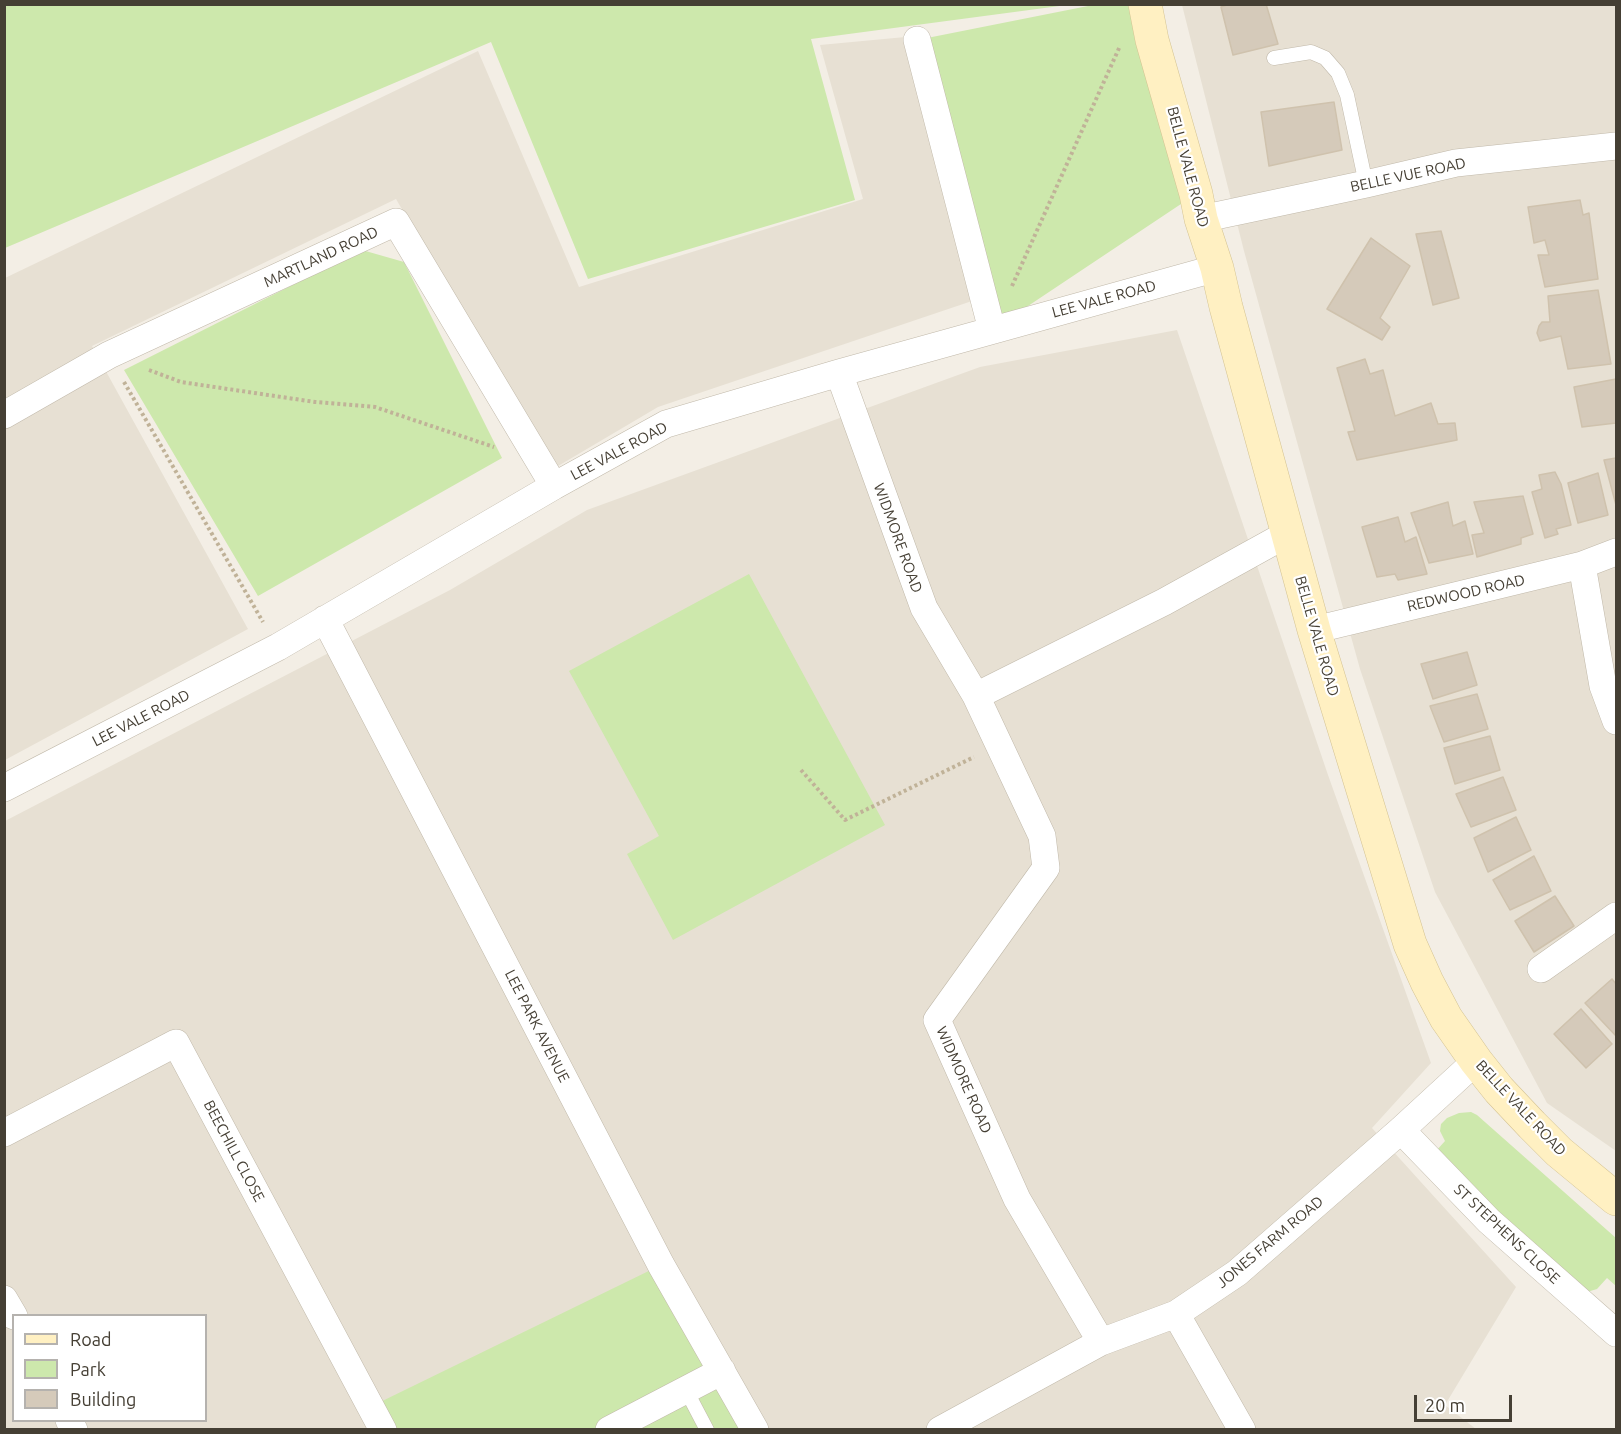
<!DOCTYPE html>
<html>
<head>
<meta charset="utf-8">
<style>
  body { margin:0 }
  #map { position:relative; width:1621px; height:1434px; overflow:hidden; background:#f3eee5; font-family:Ubuntu,sans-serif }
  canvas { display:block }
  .frame { position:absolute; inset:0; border:6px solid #453f34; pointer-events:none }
  .legend { position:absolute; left:12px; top:1314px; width:195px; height:108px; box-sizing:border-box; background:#fff; border:2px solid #b5b2ae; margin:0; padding:8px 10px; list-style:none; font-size:18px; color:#453f34 }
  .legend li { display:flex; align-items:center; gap:12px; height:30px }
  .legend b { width:30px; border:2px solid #b5b2ae }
  .scale { position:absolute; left:1414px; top:1395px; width:98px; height:27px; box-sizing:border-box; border:3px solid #453f34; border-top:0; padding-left:8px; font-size:18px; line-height:21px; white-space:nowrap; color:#453f34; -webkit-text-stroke:4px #fff; paint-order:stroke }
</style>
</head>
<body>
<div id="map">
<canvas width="1621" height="1434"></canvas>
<div class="frame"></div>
<ul class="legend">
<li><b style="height:8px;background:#fff0c2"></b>Road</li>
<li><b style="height:16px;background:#cde8ac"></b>Park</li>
<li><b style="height:16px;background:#d5caba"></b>Building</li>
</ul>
<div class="scale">20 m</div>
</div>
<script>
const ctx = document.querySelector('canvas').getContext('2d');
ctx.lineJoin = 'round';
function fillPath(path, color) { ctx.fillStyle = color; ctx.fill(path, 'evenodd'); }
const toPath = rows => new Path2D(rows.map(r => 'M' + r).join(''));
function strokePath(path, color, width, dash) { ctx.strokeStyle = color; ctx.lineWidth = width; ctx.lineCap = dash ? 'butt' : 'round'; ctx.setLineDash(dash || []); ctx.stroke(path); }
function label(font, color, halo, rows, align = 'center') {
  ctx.font = font + ' Ubuntu,sans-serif'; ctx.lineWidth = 4.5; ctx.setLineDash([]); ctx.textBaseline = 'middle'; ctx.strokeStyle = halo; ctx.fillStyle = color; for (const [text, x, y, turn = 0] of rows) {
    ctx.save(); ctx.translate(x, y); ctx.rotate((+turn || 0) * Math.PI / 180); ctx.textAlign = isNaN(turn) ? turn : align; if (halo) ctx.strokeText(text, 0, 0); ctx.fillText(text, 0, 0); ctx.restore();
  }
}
fillPath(toPath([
  [1182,5,1616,5,1616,1151,1547,1103,1435,892,1360,669,1244,251],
  [916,36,972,301,658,407,553,469,396,199,92,346,248,629,5,760,5,278,478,51,579,287,863,199,820,45],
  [1177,330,1328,775,1431,1063,1372,1128,1516,1287,1445,1405,1476,1429,5,1430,5,821,450,590,587,510,980,367],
  [14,1316,206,1316,206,1420,14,1420]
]), '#e7e0d3');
fillPath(toPath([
  [5,4,1067,4,1067,5,811,39,855,200,588,279,491,42,5,248],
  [1093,5,1146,5,1196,194,992,330,917,40],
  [362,250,404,262,502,458,258,596,124,370],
  [749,574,885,825,673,940,627,854,659,836,569,671],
  [1471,1112,1477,1115,1616,1238,1616,1286,1607,1278,1597,1289,1587,1292,1533,1250,1436,1151,1445,1141,1440,1131,1441,1124,1447,1118,1459,1113],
  [661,1265,755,1429,383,1429,370,1407]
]), '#cde8ac');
const building = toPath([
  [1230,4,1266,4,1278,44,1233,55,1221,7,1230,4],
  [1334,102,1342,150,1269,166,1261,112,1334,102],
  [1580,200,1583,215,1589,213,1598,279,1545,287,1538,255,1549,255,1545,240,1534,243,1528,207,1580,200],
  [1441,231,1459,298,1433,305,1416,234,1441,231],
  [1371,238,1410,266,1380,318,1390,327,1382,340,1327,309,1371,238],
  [1598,290,1611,364,1568,369,1561,336,1540,341,1537,333,1539,326,1542,322,1550,322,1548,296,1598,290],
  [1365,359,1370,374,1383,370,1395,416,1431,403,1438,424,1455,423,1457,440,1357,460,1348,432,1355,431,1337,368,1365,359],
  [1616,379,1616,423,1582,427,1574,387,1616,379],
  [1616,458,1616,505,1604,460,1616,458],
  [1555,472,1561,484,1571,525,1556,529,1558,534,1545,538,1532,492,1542,489,1539,475,1555,472],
  [1598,473,1608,515,1578,523,1568,483,1598,473],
  [1523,496,1533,534,1521,538,1521,544,1477,557,1472,535,1484,533,1474,502,1523,496],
  [1448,502,1453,526,1465,521,1473,554,1429,563,1411,513,1448,502],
  [1398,517,1405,542,1416,537,1427,574,1398,580,1395,574,1377,577,1362,527,1398,517],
  [1467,652,1477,685,1433,699,1421,664,1467,652],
  [1477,694,1488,729,1444,742,1430,706,1477,694],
  [1490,736,1500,770,1455,784,1444,748,1490,736],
  [1503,777,1516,810,1471,827,1456,794,1503,777],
  [1516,817,1531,850,1488,872,1474,838,1516,817],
  [1534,856,1551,891,1510,910,1493,880,1534,856],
  [1555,896,1574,926,1534,952,1515,921,1555,896],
  [1612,979,1616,984,1616,1036,1585,1003,1612,979],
  [1581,1009,1612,1044,1586,1068,1554,1034,1581,1009]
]);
fillPath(building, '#d5caba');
strokePath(building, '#cfc2ad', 1.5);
const lane = toPath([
  [1274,58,1311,52,1325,58,1338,73,1347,95,1366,184],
  [686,1390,707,1430]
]);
const street = toPath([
  [917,40,992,330],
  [1201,219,1366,184,1456,163,1616,146],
  [839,373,924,608,976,696,1042,836,1046,868,937,1020,1017,1199,1101,1342],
  [4,415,109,355,396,222,554,486],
  [1582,565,1603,686,1616,721],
  [325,619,661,1265,755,1430],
  [1314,630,1582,565,1616,552],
  [976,696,1164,602,1287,534],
  [4,788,278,647,554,486,666,424,839,373,1217,268],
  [1541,969,1616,916],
  [1401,1130,1489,1221,1616,1333],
  [4,1133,176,1043,383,1430],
  [4,1299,14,1316],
  [1176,1314,1242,1430],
  [69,1420,74,1430],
  [609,1430,722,1371],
  [940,1430,1101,1342,1176,1314,1237,1273,1401,1130,1476,1061]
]);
const secondary = toPath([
  [1145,4,1152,40,1196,194,1201,219,1217,268,1226,307,1314,630,1410,944,1427,982,1446,1018,1476,1061,1499,1090,1532,1125,1559,1152,1616,1199]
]);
strokePath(lane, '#c1b9aa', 15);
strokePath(street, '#c1b9aa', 28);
strokePath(secondary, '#d4c393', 34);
strokePath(toPath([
  [1012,286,1120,46],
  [149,370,181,382,315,402,375,407,494,447],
  [124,382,263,622],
  [801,770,845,820,974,757]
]), '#c0b298', 4, [3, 3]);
strokePath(lane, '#fff', 14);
strokePath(street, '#fff', 27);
strokePath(secondary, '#fff0c2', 33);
label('15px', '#453f34', '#fff', [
  ["BELLE VALE ROAD",1188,167,75],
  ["BELLE VUE ROAD",1408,175,-12],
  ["MARTLAND ROAD",321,257,-25],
  ["LEE VALE ROAD",1104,299,-15],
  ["LEE VALE ROAD",619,451,-28],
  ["WIDMORE ROAD",898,538,70],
  ["REDWOOD ROAD",1466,593,-13],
  ["BELLE VALE ROAD",1317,636,74],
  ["LEE VALE ROAD",141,718,-27],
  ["LEE PARK AVENUE",537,1026,63],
  ["WIDMORE ROAD",964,1080,66],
  ["BELLE VALE ROAD",1521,1108,47],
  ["BEECHILL CLOSE",234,1151,62],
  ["ST STEPHENS CLOSE",1507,1234,43],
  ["JONES FARM ROAD",1270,1242,-40]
]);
</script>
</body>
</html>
